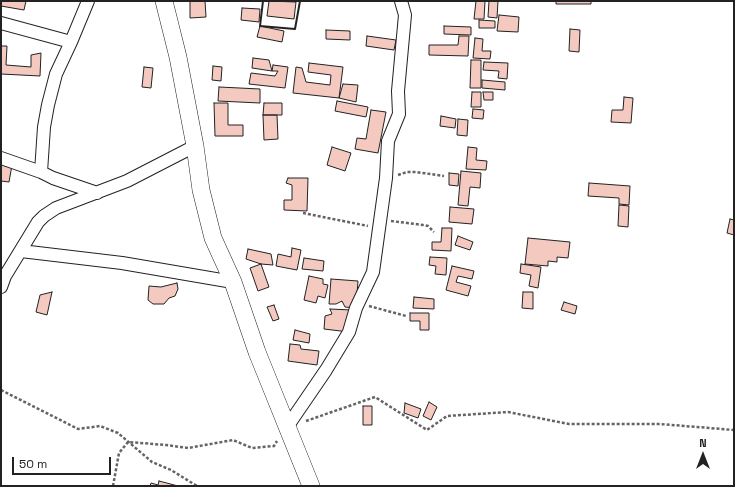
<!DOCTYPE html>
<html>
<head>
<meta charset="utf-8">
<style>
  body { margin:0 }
  #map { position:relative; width:735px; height:487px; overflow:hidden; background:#fff; font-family:"Space Grotesk",sans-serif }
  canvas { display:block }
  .frame { position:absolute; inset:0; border:2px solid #222; pointer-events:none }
  .north { position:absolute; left:683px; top:435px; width:40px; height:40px; -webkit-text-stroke:3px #fff; paint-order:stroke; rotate:0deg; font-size:11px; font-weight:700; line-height:16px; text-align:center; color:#222 }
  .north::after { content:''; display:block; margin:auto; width:14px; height:18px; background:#222; clip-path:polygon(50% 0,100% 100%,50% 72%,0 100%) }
  .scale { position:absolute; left:12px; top:457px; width:99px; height:18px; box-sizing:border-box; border:2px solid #222; border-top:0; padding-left:5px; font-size:12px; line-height:14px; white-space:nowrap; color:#222; -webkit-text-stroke:3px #fff; paint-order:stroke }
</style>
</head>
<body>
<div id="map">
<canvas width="735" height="487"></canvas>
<div class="frame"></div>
<div class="north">N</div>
<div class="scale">50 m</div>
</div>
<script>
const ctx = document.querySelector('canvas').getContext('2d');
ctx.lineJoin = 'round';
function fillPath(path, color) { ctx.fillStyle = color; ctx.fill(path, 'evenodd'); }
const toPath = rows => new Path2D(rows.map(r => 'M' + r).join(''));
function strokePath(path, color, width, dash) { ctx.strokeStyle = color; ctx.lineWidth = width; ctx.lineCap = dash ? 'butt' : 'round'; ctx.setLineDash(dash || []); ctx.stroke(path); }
const building = toPath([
  [1,1,26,1,24,10,1,6,1,1],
  [190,1,205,1,206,17,190,18,190,1],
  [269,1,296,2,294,19,267,16,269,1],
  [476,1,485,1,484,19,474,19,476,1],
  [489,1,498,1,497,18,488,17,489,1],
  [556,1,591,1,591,4,556,4,556,1],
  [242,8,260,9,259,22,241,20,242,8],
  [499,15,519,17,518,32,497,31,499,15],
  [479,20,495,21,495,28,479,28,479,20],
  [260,26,284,31,282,42,257,37,260,26],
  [444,26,471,27,471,35,444,34,444,26],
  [570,29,580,30,579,52,569,51,570,29],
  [326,30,350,31,350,40,326,39,326,30],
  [367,36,396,40,394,50,366,46,367,36],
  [459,36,469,36,468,56,429,55,429,45,458,45,459,36],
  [475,38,483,39,482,51,491,51,490,59,473,58,475,38],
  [1,46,7,46,6,65,31,67,31,55,41,53,40,76,1,74,1,46],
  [253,58,269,60,272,71,252,68,253,58],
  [471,60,481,60,481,88,470,88,471,60],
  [484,62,508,63,507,79,498,78,499,71,483,70,484,62],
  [309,63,343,67,339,98,293,93,296,67,302,68,306,82,330,85,331,75,308,72,309,63],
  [273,65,288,67,285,88,249,84,251,73,275,76,278,71,272,71,273,65],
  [213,66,222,67,221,81,212,80,213,66],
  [144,67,153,68,151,88,142,87,144,67],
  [482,80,505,82,505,90,482,88,482,80],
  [343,84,358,85,356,102,339,98,343,84],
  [219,87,260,89,260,103,218,101,219,87],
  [472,92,481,92,481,107,471,107,472,92],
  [483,92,493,92,493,100,484,100,483,92],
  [624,97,633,98,631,123,611,122,612,110,623,110,624,97],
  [337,101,368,107,366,117,335,111,337,101],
  [214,103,228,103,228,125,243,125,243,136,215,136,214,103],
  [264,103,282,103,282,115,263,115,264,103],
  [473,109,484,110,483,119,472,118,473,109],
  [371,110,386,112,378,153,355,149,357,138,366,139,371,110],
  [263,115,277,115,278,139,264,140,263,115],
  [441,116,456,119,455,128,440,126,441,116],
  [458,119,468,120,467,136,457,135,458,119],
  [332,147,351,153,345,171,327,165,332,147],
  [468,147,477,148,476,160,487,161,486,170,466,169,468,147],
  [1,163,12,165,9,182,1,181,1,163],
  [461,171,481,173,480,188,470,187,468,206,458,205,461,171],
  [449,173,459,174,458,186,449,185,449,173],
  [288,178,308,178,307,211,284,210,284,200,292,200,292,185,286,183,288,178],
  [589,183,630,186,629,205,619,204,619,198,588,196,589,183],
  [619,205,629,206,628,227,618,226,619,205],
  [450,207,474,209,472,224,449,222,450,207],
  [730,219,734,220,734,235,727,233,730,219],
  [442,228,452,228,451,251,432,250,432,242,441,242,442,228],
  [458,236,473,242,470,250,455,245,458,236],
  [528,238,570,242,568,258,557,257,557,262,548,261,548,266,525,264,528,238],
  [292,248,301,250,297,270,276,266,278,254,291,257,292,248],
  [248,249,271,254,273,265,261,264,246,259,248,249],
  [430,257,447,258,446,275,435,274,436,266,429,265,430,257],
  [304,258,324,261,323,271,302,269,304,258],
  [261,264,269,287,258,291,250,268,261,264],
  [521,264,541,267,538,288,529,286,531,275,520,273,521,264],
  [452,266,474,271,472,279,458,276,456,282,471,286,468,296,446,290,452,266],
  [309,276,323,279,323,284,328,285,325,298,318,296,316,303,304,300,309,276],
  [331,279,358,281,356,308,345,307,342,301,336,304,329,304,331,279],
  [177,283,178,289,175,296,169,298,164,304,153,304,148,300,149,286,161,287,177,283],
  [52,292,47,315,36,312,40,295,52,292],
  [523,292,533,292,533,309,522,308,523,292],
  [414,297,434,299,434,309,413,308,414,297],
  [564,302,577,306,575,314,561,310,564,302],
  [274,305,279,319,273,321,267,307,274,305],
  [330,309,351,310,349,332,324,329,325,316,332,314,330,309],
  [410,313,429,313,429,330,420,330,420,321,410,321,410,313],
  [295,330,310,334,309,343,293,340,295,330],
  [290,344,300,345,301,349,319,351,317,365,288,361,290,344],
  [429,402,437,407,431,420,423,416,429,402],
  [405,403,421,409,418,418,404,413,405,403],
  [363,406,372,406,372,425,363,425,363,406],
  [159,481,178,486,150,486,151,483,158,485,159,481]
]);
fillPath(building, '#f3c9c0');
strokePath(building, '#222', 1);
const street = toPath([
  [1,23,71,42],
  [1,158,41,172,53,178,97,193],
  [41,172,44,127,48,105,56,74,71,42,88,1],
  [21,251,122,263,233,282],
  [1,287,5,276,38,222,44,216,56,208,127,181,195,146],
  [287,427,326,370,349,332,356,308,373,272,386,178,388,141,399,114,398,91,405,15,401,1]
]);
const secondary = toPath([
  [164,1,178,57,195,146,201,190,213,238,233,282,257,352,311,486]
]);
strokePath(street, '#222', 14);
strokePath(secondary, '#222', 18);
strokePath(toPath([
  [398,175,407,172,416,172,444,176],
  [303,213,368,226],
  [391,221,423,225,428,226,434,232],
  [369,306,406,316],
  [1,390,78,429,100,426,118,433,152,462,171,470,197,486],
  [306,421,375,397,427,430,447,416,508,412,569,424,660,424,734,430],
  [113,486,119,453,128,442,166,445,188,448,233,440,252,448,274,446,277,441]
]), '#646464', 2.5, [3, 2]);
strokePath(street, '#fff', 12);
strokePath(secondary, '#fff', 17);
strokePath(toPath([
  [263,1,260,26,295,29,300,1]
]), '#222', 2);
</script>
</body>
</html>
